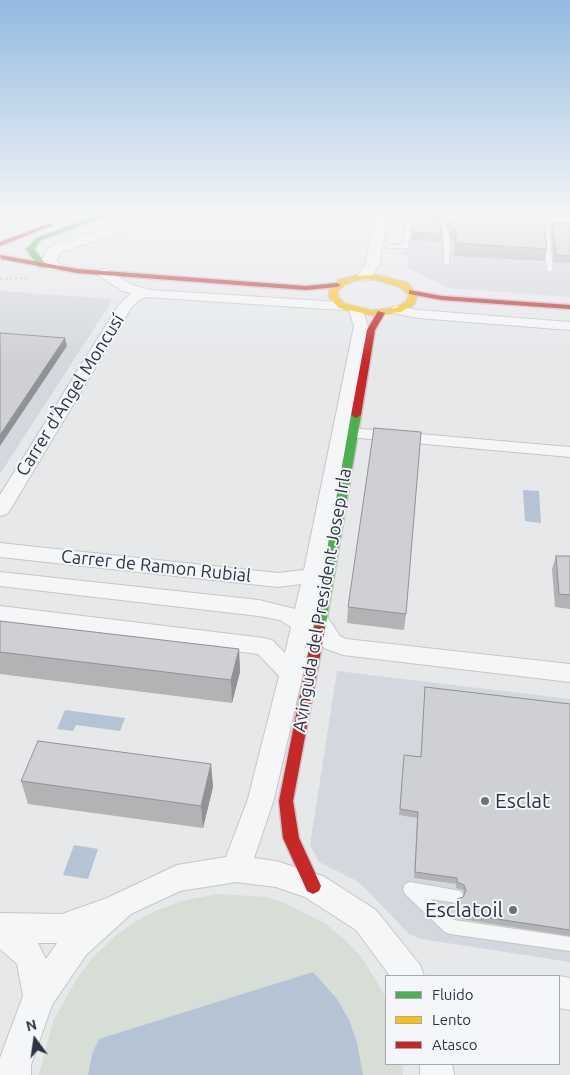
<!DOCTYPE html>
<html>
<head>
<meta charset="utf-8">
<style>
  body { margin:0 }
  #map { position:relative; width:570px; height:1075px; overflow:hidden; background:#e6e8ea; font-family:Ubuntu,sans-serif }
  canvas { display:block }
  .legend { position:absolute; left:385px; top:975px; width:175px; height:90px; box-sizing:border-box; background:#f4f6f9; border:1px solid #a4a8b1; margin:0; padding:6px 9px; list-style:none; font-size:15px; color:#2b3445 }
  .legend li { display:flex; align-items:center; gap:10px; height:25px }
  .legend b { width:25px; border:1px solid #a4a8b1 }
  .north { position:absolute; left:10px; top:1015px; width:50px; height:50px; -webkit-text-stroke:4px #f4f6f9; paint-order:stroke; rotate:346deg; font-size:14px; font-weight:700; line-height:20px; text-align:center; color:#2b3445 }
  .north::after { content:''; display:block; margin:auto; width:18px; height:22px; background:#2b3445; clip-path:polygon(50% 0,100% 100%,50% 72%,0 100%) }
</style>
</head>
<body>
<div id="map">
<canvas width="570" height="1075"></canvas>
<ul class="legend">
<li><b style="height:6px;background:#4caf50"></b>Fluido</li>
<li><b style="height:6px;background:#ffc107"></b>Lento</li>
<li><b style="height:6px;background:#c62828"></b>Atasco</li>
</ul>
<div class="north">N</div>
</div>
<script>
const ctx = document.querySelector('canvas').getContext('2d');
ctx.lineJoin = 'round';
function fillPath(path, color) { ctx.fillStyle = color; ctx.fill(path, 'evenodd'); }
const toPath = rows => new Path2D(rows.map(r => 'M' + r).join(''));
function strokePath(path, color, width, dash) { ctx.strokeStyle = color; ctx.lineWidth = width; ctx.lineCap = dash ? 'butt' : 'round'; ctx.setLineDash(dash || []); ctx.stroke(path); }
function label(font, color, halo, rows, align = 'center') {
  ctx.font = font + ' Ubuntu,sans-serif'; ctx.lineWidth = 4; ctx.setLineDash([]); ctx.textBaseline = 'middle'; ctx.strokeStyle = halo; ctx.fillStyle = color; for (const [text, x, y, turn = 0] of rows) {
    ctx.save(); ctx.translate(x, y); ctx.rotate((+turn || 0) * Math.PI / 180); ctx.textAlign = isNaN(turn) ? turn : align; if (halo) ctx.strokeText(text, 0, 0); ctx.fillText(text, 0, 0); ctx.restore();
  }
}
fillPath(toPath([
  [404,218,570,224,570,297,448,288,408,268,409,256,401,255],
  [0,291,113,299,0,474],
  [337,671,570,699,570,962,421,939,409,934,367,890,355,880,319,862,310,845]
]), '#d4d7dd');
fillPath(toPath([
  [218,894,266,897,287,904,326,924,346,941,362,958,386,997,386,1064,403,1064,403,1075,363,1075,363,1073,92,1054,88,1075,39,1075,53,1021,76,980,93,957,114,937,136,921,160,909,186,900]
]), '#d6ded6');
fillPath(toPath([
  [523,490,539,491,541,523,525,521],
  [65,710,125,718,120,731,76,725,73,731,57,729],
  [74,845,98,849,88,879,63,875],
  [313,972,337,999,349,1020,357,1043,363,1075,88,1075,92,1054,99,1039]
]), '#b4c4d5');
const lane = toPath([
  [407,221,444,222,450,238,449,265,444,264,444,238,440,225,412,224,408,248,386,248,386,246,388,245,403,245,407,221],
  [546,225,570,225,570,229,549,229,553,270,550,272,547,270,543,227,546,225],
  [410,882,461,891,463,896,461,901,456,903,431,899,454,920,570,937,570,951,450,934,445,932,405,894,403,889,405,884,410,882]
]);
const street = toPath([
  [155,213,173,213,171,216,61,252,56,260,62,267,60,270,50,270,42,260,45,253,51,246,155,213],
  [377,213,448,213,452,216,446,220,388,216,379,265,369,280,364,281,357,277,365,265,377,213],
  [517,214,570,215,570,223,513,221,511,218,517,214],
  [105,269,132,285,151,290,342,302,349,306,342,310,147,297,139,300,131,308,10,510,7,514,0,516,0,495,118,306,131,293,122,291,100,276,98,273,100,270,105,269],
  [398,306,418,310,570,322,570,330,418,318,393,313,391,310,393,307,398,306],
  [356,307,363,311,368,326,350,428,570,447,570,457,348,437,315,617,328,618,340,636,346,639,570,664,570,682,343,655,324,648,313,630,274,799,254,858,276,861,323,876,376,910,420,965,424,976,390,976,356,930,305,897,276,887,236,882,180,891,131,914,86,955,52,1005,31,1065,31,1075,0,1075,0,1058,23,996,17,964,0,949,0,913,62,914,107,898,177,865,226,857,248,799,279,676,258,654,0,622,0,606,264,638,272,640,285,653,291,627,280,620,259,616,0,586,0,572,259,600,295,609,301,584,278,587,0,557,0,543,278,573,304,570,354,326,349,311,356,307],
  [38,943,57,943,46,959,38,943],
  [559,976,570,978,570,1010,559,1008,559,976],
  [420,1064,452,1064,454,1075,420,1075,420,1064]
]);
const fast = toPath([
  [104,213,113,213,41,240,34,249,46,265,45,267,39,267,26,249,37,238,104,213],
  [356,412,361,415,325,629,323,632,319,634,315,632,313,629,351,415,356,412]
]);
const slow = toPath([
  [375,275,407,283,417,295,414,304,401,312,372,315,339,308,329,297,330,289,339,280,356,276,375,275],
  [375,279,401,287,409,295,407,301,396,308,372,311,345,304,337,297,338,290,345,284,356,280,375,279]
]);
const jam = toPath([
  [48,224,53,225,0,246,0,242,48,224],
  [0,255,77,269,306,286,337,283,341,285,337,287,306,290,77,273,1,259,0,255],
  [409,290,442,296,570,305,570,309,442,300,409,294,409,290],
  [378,311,385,313,375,330,361,415,356,418,351,415,367,330,378,311],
  [319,624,323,626,325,629,293,801,299,838,321,886,319,891,313,894,307,891,283,838,279,801,313,629,315,626,319,624]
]);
strokePath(lane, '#c4c6c8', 2);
strokePath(street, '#c4c6c8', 2);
strokePath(fast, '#c4c6c8', 3);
strokePath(slow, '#c4c6c8', 3);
strokePath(jam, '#c4c6c8', 3);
strokePath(toPath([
  [0,279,27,278]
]), '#c5c6ca', 2, [2.5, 2.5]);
fillPath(lane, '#f5f6f7');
fillPath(street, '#f5f6f7');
fillPath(fast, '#4caf50');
fillPath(slow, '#ffc107');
fillPath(jam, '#c62828');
fillPath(toPath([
  [420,213,546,213,544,223,547,249,544,261,454,256,455,243,452,242,445,220,440,220,443,234,442,242,411,240,412,232,420,219],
  [570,223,570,263,554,262,551,231,552,224],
  [556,556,570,556,570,609,555,607,552,569],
  [348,607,406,614,404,630,347,623],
  [0,621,239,649,240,672,232,703,0,674],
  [425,687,570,704,570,936,455,918,455,905,457,899,463,897,464,895,463,890,456,888,456,884,414,878,417,818,399,815,404,755,421,757],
  [211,764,213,787,203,828,28,804,21,781]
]), '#b1b3b5');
fillPath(toPath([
  [545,213,546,213,544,224,543,215],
  [65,338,67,346,0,446,0,435],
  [239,649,240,672,232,703,231,680],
  [211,764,213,787,203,828,201,806]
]), '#909294');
const building = toPath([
  [448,213,545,213,543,215,547,249,456,243,456,230,453,230,448,213],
  [414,219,439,220,443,234,412,232,414,219],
  [570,223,570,256,556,255,552,224,570,223],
  [0,333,65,338,0,435,0,333],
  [374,428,421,432,406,614,348,607,374,428],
  [556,556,570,556,570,595,559,594,556,556],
  [0,621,239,649,231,680,0,652,0,621],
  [425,687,570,704,570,930,457,913,457,899,463,897,466,891,464,885,457,882,457,878,415,872,418,812,400,809,404,755,421,757,425,687],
  [38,741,211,764,201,806,21,781,38,741]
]);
fillPath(building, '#ced0d3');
strokePath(building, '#909294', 1);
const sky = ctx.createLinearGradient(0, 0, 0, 363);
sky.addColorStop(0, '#93bae0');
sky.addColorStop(0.59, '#f4f5f6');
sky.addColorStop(1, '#f4f5f600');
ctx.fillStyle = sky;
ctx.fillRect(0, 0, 570, 363);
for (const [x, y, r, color] of [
  [485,801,5,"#6c737f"],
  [513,910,5,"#6c737f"]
]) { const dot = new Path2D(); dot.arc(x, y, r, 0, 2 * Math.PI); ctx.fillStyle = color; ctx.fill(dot); strokePath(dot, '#f4f6f9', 2); }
label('18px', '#2b3445', '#f4f6f9', [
  ["Carrer d'Àngel Moncusí",70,395,-58],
  ["Carrer de Ramon Rubial",156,566,6],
  ["Avinguda del President Josep Irla",322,600,-80]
]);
label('21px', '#2b3445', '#f4f6f9', [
  ["Esclat",495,801],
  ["Esclatoil",503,910,"right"]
], 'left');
</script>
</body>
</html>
